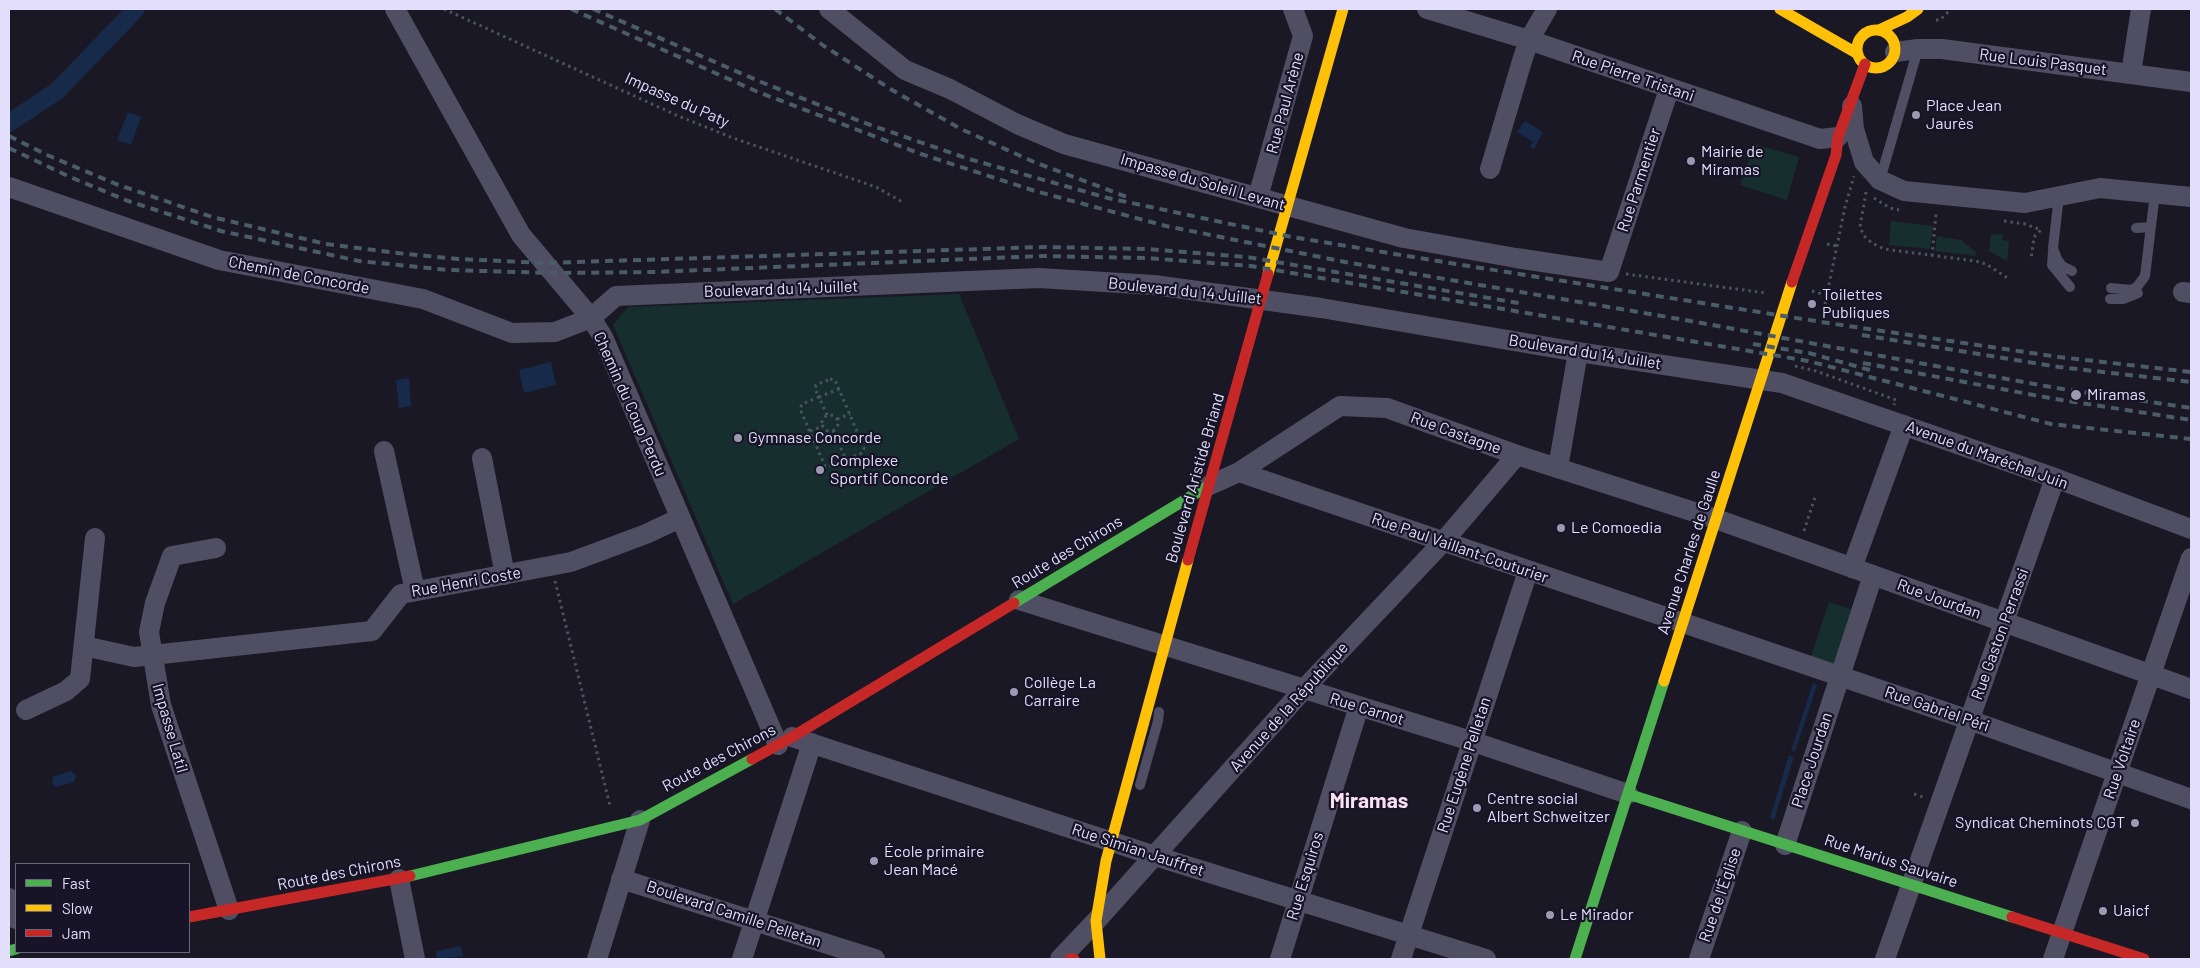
<!DOCTYPE html>
<html>
<head>
<meta charset="utf-8">
<style>
  body { margin:0 }
  #map { position:relative; width:2200px; height:968px; overflow:hidden; background:#1a1824; font-family:Barlow,sans-serif }
  canvas { display:block }
  .frame { position:absolute; inset:0; border:10px solid #e2defb; pointer-events:none }
  .legend { position:absolute; left:15px; top:863px; width:175px; height:90px; box-sizing:border-box; background:#171428; border:1px solid #68657c; margin:0; padding:6px 9px; list-style:none; font-size:15px; color:#e2defb }
  .legend li { display:flex; align-items:center; gap:10px; height:25px }
  .legend b { width:25px; border:1px solid #68657c }
</style>
</head>
<body>
<div id="map">
<canvas width="2200" height="968"></canvas>
<div class="frame"></div>
<ul class="legend">
<li><b style="height:6px;background:#4caf50"></b>Fast</li>
<li><b style="height:6px;background:#ffc107"></b>Slow</li>
<li><b style="height:6px;background:#c62828"></b>Jam</li>
</ul>
</div>
<script>
const ctx = document.querySelector('canvas').getContext('2d');
ctx.lineJoin = 'round';
function fillPath(path, color) { ctx.fillStyle = color; ctx.fill(path, 'evenodd'); }
const toPath = rows => new Path2D(rows.map(r => 'M' + r).join(''));
function strokePath(path, color, width, dash) { ctx.strokeStyle = color; ctx.lineWidth = width; ctx.lineCap = dash ? 'butt' : 'round'; ctx.setLineDash(dash || []); ctx.stroke(path); }
function label(font, color, halo, rows, align = 'center') {
  ctx.font = font + ' Barlow,sans-serif'; ctx.lineWidth = 4.5; ctx.setLineDash([]); ctx.textBaseline = 'middle'; ctx.strokeStyle = halo; ctx.fillStyle = color; for (const [text, x, y, turn = 0] of rows) {
    ctx.save(); ctx.translate(x, y); ctx.rotate((+turn || 0) * Math.PI / 180); ctx.textAlign = isNaN(turn) ? turn : align; if (halo) ctx.strokeText(text, 0, 0); ctx.fillText(text, 0, 0); ctx.restore();
  }
}
fillPath(toPath([
  [1754,144,1799,157,1787,200,1740,185],
  [1891,221,1933,226,1930,249,1889,245],
  [1991,234,2003,235,2002,240,2009,241,2007,261,1989,251],
  [1937,236,1961,240,1976,252,1976,256,1935,251],
  [959,294,1019,439,733,604,613,325,628,307],
  [1829,602,1856,611,1837,666,1811,657]
]), '#172e2f');
fillPath(toPath([
  [128,112,141,117,131,145,117,140],
  [1525,121,1543,132,1534,149,1530,147,1533,142,1517,132],
  [551,362,556,385,524,393,519,370],
  [409,378,411,406,399,408,396,380],
  [1813,683,1817,685,1795,752,1791,751],
  [1789,755,1794,757,1774,820,1770,818],
  [70,771,76,775,74,782,57,787,54,786,52,783,53,777],
  [461,946,463,956,437,959,436,951]
]), '#172a49');
strokePath(toPath([
  [9,123,57,91,136,9]
]), '#172a49', 18);
strokePath(toPath([
  [444,9,676,115,733,138,876,187,904,203],
  [1936,20,1940,20,1951,9],
  [1866,192,1860,227,1864,236,1872,243,1884,249,1975,261,1986,264,2009,279],
  [1874,198,1890,208,1899,210],
  [2004,221,2025,224,2041,230,2034,237,2031,259],
  [1827,244,1837,246],
  [1932,256,1936,214],
  [1626,274,1766,293],
  [1812,291,1826,295],
  [1825,304,1845,207,1854,176],
  [1795,366,1816,371,1896,400,1894,405],
  [830,379,835,380,864,448,862,453,827,467,825,466,800,409,802,404,819,397,815,389,816,385,830,379],
  '822 423a8 8 0 1 1 16 0a8 8 0 1 1-16 0Z',
  [827,415,819,397,839,389],
  [837,419,850,414],
  [833,430,846,460],
  [810,431,823,426],
  [1804,531,1816,494],
  [555,581,610,806],
  [1914,794,1923,797]
]), '#4a5461', 3, [2.5, 4]);
strokePath(toPath([
  [1880,180,1918,49],
  [2059,196,2053,248,2057,259,2062,266,2072,271],
  [2136,228,2151,227],
  [2053,252,2052,265,2070,287],
  [2111,288,2131,290,2137,287,2145,276,2155,193],
  [2110,299,2123,299,2138,293],
  [1140,785,1158,721,1159,712]
]), '#504e63', 10);
strokePath(toPath([
  [395,9,521,235,591,318,603,337,778,745],
  [829,9,905,70,950,89,1017,124,1064,144,1404,238,1516,258,1609,272,1669,89],
  [1427,9,1529,40,1820,139,1838,137],
  [1895,52,1918,49,1942,49,2191,82],
  [2131,73,2141,9],
  [1852,106,1854,129,1864,162,1880,180,1904,191,2025,203,2100,188,2191,197],
  [1490,169,1522,61,1529,40,1547,9],
  [9,187,219,260,423,299,512,333,555,332,591,318,616,296,1039,278,1154,285,1321,308,1578,352,1782,383,2055,478,2191,529],
  [1258,197,1303,36,1293,9],
  [2183,292,2191,293],
  [384,451,415,591],
  [482,458,505,575],
  [1558,468,1578,352],
  [1239,472,1969,720,2191,799],
  [1208,486,1239,472,1340,406,1387,408,1517,455,1716,519,2191,689],
  [216,548,172,556,155,603,149,632,161,705,229,910],
  [1852,568,1904,425],
  [1019,600,1471,741,1628,794],
  [84,646,134,657,372,631,401,594,571,562,646,534,680,518],
  [26,710,66,691,80,679,95,538],
  [792,737,1155,856,1486,959],
  [1785,845,1873,575],
  [399,879,415,959],
  [621,879,875,959],
  [9,898,16,919],
  [597,959,640,820],
  [742,959,812,743],
  [1060,959,1096,921,1303,690,1443,542,1517,455],
  [1280,959,1359,706],
  [1401,959,1528,571],
  [1699,959,1742,831],
  [1885,959,2055,478],
  [2053,959,2191,558]
]), '#504e63', 20);
strokePath(toPath([
  [1014,603,1208,486],
  [1628,794,2012,917],
  [410,876,640,820,752,759],
  [9,951,16,949],
  [1575,959,1664,681]
]), '#4caf50', 11);
strokePath(toPath([
  [1780,9,1858,54],
  [1879,30,1907,17,1918,9],
  '1857 49a19 19 0 1 1 38 0a19 19 0 1 1-38 0Z',
  [1268,274,1343,9],
  [1664,681,1792,282],
  [1100,959,1096,921,1106,861,1188,560]
]), '#ffc107', 11);
strokePath(toPath([
  [1792,282,1836,155,1838,137,1865,64],
  [1188,560,1268,274],
  [752,759,792,737,1014,603],
  [189,917,410,876],
  [2012,917,2144,959],
  [1070,959,1074,959]
]), '#c62828', 11);
strokePath(toPath([
  [571,9,758,92,921,154,1035,191,1166,226,1345,262,1685,320,2056,388,2191,408],
  [593,9,761,82,862,122,969,159,1108,198,1292,237,1456,264,1828,323,2059,357,2191,372],
  [775,9,824,46,892,90,961,129,1034,162,1127,197],
  [9,136,47,155,116,184,212,217,326,244,397,253,458,259,545,263,1044,247,1147,249,1247,257,1524,304],
  [9,148,70,177,128,201,221,231,359,261,448,270,554,273,654,272,1042,256,1147,258,1251,266,1808,361,2051,424,2191,439],
  [1862,335,2059,367,2191,382],
  [1753,344,1809,353,1870,370],
  [1863,363,2055,399,2191,420]
]), '#4a5b6a', 4, [8, 6]);
for (const [x, y, r, color] of [
  [1916,115,5,"#9c99b0"],
  [1691,161,5,"#9c99b0"],
  [1812,304,5,"#9c99b0"],
  [2076,395,6,"#9c99b0"],
  [738,438,5,"#9c99b0"],
  [820,470,5,"#9c99b0"],
  [1561,528,5,"#9c99b0"],
  [1014,692,5,"#9c99b0"],
  [1477,808,5,"#9c99b0"],
  [2135,823,5,"#9c99b0"],
  [874,861,5,"#9c99b0"],
  [2103,911,5,"#9c99b0"],
  [1550,915,5,"#9c99b0"]
]) { const dot = new Path2D(); dot.arc(x, y, r, 0, 2 * Math.PI); ctx.fillStyle = color; ctx.fill(dot); strokePath(dot, '#171428', 2); }
label('16px', '#e2defb', '#171428', [
  ["Rue Louis Pasquet",2043,62,7],
  ["Rue Pierre Tristani",1633,76,19],
  ["Impasse du Paty",677,100,24],
  ["Rue Paul Arène",1285,103,-75],
  ["Rue Parmentier",1639,180,-72],
  ["Impasse du Soleil Levant",1203,182,16],
  ["Chemin de Concorde",299,275,11],
  ["Boulevard du 14 Juillet",781,289,-2],
  ["Boulevard du 14 Juillet",1185,291,6],
  ["Boulevard du 14 Juillet",1585,352,9],
  ["Chemin du Coup Perdu",630,404,66],
  ["Rue Castagne",1456,433,20],
  ["Avenue du Maréchal Juin",1987,455,20],
  ["Boulevard Aristide Briand",1195,478,-74],
  ["Rue Paul Vaillant-Couturier",1460,548,19],
  ["Route des Chirons",1067,552,-31],
  ["Avenue Charles de Gaulle",1689,552,-72],
  ["Rue Henri Coste",466,582,-10],
  ["Rue Jourdan",1939,599,20],
  ["Rue Gaston Perrassi",2000,634,-70],
  ["Avenue de la République",1289,707,-48],
  ["Rue Carnot",1367,709,17],
  ["Rue Gabriel Péri",1937,709,19],
  ["Impasse Latil",170,728,74],
  ["Route des Chirons",719,758,-28],
  ["Rue Voltaire",2122,759,-71],
  ["Place Jourdan",1812,760,-72],
  ["Rue Eugène Pelletan",1464,765,-72],
  ["Rue Simian Jauffret",1138,850,18],
  ["Rue Marius Sauvaire",1891,861,18],
  ["Route des Chirons",339,873,-11],
  ["Rue Esquiros",1305,876,-73],
  ["Rue de l'Église",1720,895,-71],
  ["Boulevard Camille Pelletan",734,914,18]
]);
label('16px', '#e2defb', '#171428', [
  ["Place Jean",1926,106],
  ["Jaurès",1926,124],
  ["Mairie de",1701,152],
  ["Miramas",1701,170],
  ["Toilettes",1822,295],
  ["Publiques",1822,313],
  ["Miramas",2087,395],
  ["Gymnase Concorde",748,438],
  ["Complexe",830,461],
  ["Sportif Concorde",830,479],
  ["Le Comoedia",1571,528],
  ["Collège La",1024,683],
  ["Carraire",1024,701],
  ["Centre social",1487,799],
  ["Albert Schweitzer",1487,817],
  ["Syndicat Cheminots CGT",2125,823,"right"],
  ["École primaire",884,852],
  ["Jean Macé",884,870],
  ["Uaicf",2113,911],
  ["Le Mirador",1560,915]
], 'left');
label('bold 21px', '#fbe0f1', '#171428', [
  ["Miramas",1369,801]
]);
</script>
</body>
</html>
